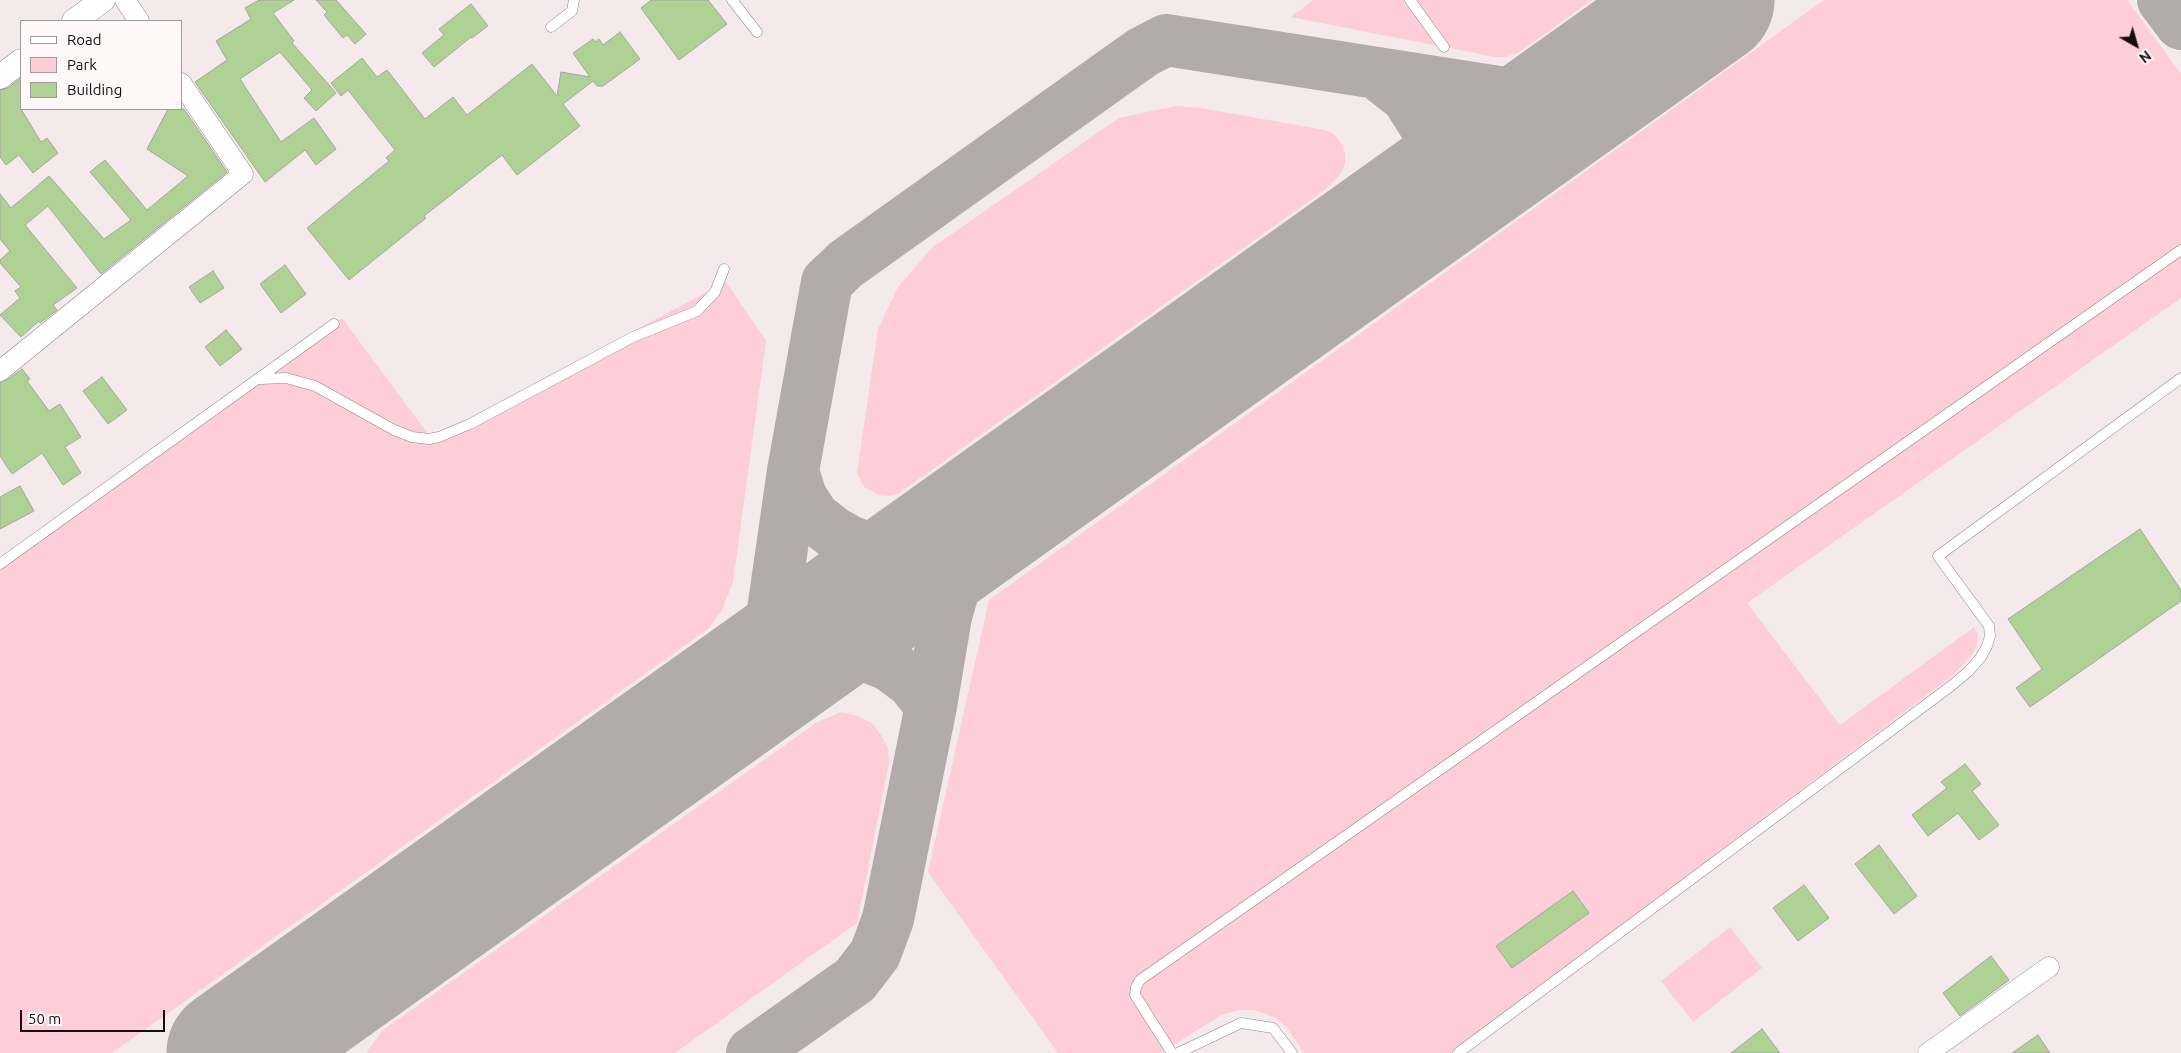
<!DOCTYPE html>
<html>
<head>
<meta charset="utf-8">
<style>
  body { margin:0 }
  #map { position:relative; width:2181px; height:1053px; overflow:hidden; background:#f4e9eb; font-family:Ubuntu,sans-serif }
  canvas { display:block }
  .legend { position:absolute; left:20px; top:20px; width:162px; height:90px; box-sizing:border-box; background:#fef8f9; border:1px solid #a09b9c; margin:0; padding:6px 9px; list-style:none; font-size:15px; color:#130f10 }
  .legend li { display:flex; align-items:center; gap:10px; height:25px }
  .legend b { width:25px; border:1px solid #a09b9c }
  .north { position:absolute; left:2111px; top:20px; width:50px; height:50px; -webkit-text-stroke:4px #fef8f9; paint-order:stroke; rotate:142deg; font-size:14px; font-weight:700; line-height:20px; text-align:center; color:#130f10 }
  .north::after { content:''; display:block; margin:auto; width:18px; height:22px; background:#130f10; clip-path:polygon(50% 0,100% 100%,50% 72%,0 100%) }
  .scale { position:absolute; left:20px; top:1010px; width:145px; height:22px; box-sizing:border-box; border:2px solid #130f10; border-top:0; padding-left:6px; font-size:15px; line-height:18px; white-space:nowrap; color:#130f10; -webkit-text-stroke:4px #fef8f9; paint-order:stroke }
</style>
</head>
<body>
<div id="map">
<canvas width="2181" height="1053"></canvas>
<ul class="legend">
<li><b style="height:6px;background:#fff"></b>Road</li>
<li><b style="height:14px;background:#fdced7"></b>Park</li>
<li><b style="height:14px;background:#afd194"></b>Building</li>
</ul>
<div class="north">N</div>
<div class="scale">50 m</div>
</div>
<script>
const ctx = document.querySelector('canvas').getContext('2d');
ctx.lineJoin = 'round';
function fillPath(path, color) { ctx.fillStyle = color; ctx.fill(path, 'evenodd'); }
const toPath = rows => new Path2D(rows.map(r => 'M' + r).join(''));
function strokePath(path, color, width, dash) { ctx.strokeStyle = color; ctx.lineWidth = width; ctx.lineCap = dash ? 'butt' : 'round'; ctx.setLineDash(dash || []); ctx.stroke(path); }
fillPath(toPath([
  [1313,0,1592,0,1518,53,1505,57,1495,57,1291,17],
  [1824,0,2127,0,2181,74,2181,298,1747,603,1840,725,1974,627,1978,635,1977,644,1972,655,1952,676,1451,1053,1304,1053,1287,1028,1276,1018,1255,1010,1239,1010,1221,1015,1161,1053,1058,1053,928,872,989,600],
  [1176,106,1200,108,1325,130,1334,134,1341,143,1345,153,1345,164,1340,175,1326,189,905,489,895,495,886,496,879,495,864,487,857,473,878,329,898,287,933,247,1119,118],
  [726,282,766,341,733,582,722,610,708,629,112,1053,0,1053,0,558,342,318,431,438],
  [841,712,858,716,873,724,881,735,888,748,889,763,857,923,675,1053,366,1053,383,1030,816,723],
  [1730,927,1762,968,1693,1022,1661,981]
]), '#fdced7');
strokePath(toPath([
  [2163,0,2181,24],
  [1376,73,1407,97,1427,129,1439,192],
  [793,471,801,497,814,517,833,532,849,541,864,547,881,548,946,544],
  [764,673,793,471,827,282,846,264,1112,74,1143,52,1166,40,1524,96,1570,99],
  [764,673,813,650,843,650,861,654,889,665,912,682,931,706],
  [269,1053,271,1041,276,1026,287,1013],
  [752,1053,855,980,875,954,888,919,931,706,946,616,972,525]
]), '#b2aaab', 52);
strokePath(toPath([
  [232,1053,1709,0]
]), '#b2aaab', 131);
const building = toPath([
  [259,0,294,0,273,13,294,41,292,43,336,93,316,111,304,98,312,90,280,52,240,79,281,142,314,118,336,149,316,165,305,150,265,182,195,82,227,60,216,41,251,19,245,8,259,0],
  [316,0,336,0,366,34,355,44,347,35,343,38,324,15,327,12,316,0],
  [651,0,708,0,727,24,679,60,641,8,651,0],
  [471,4,488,26,472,38,471,37,434,67,422,53,444,35,439,29,471,4],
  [620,32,640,59,603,86,597,86,593,81,563,104,580,126,517,175,502,155,424,216,426,218,349,280,307,228,389,161,386,158,395,150,348,90,341,96,331,83,362,58,377,77,387,70,425,119,453,97,467,115,532,64,557,96,561,72,590,77,573,53,593,39,595,42,599,39,603,45,620,32],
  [21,78,21,109,41,142,47,138,58,153,33,173,19,155,6,165,0,157,0,90,8,88,21,78],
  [168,109,184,109,227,172,101,274,48,206,25,225,77,288,53,305,57,310,40,323,39,321,21,337,0,315,20,298,15,291,21,287,0,263,0,260,10,251,0,239,0,194,11,208,49,176,104,239,131,220,90,172,105,160,147,210,188,176,147,149,168,109],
  [285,265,306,294,281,313,260,284,285,265],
  [213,271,224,288,200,303,189,287,213,271],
  [226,330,242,349,220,366,205,347,226,330],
  [22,369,30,379,27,381,49,411,60,404,81,437,65,447,81,473,63,485,42,453,12,474,0,456,0,383,7,380,22,369],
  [102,377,127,410,108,424,83,391,102,377],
  [20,486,34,511,0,529,0,497,20,486],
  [2140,529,2181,590,2181,601,2030,707,2016,688,2042,669,2008,619,2140,529],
  [1965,764,1981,784,1972,791,1999,825,1979,840,1958,813,1928,836,1912,815,1947,788,1941,782,1965,764],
  [1879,845,1917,896,1894,914,1855,864,1879,845],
  [1804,885,1829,918,1798,941,1773,908,1804,885],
  [1573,891,1589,913,1512,968,1496,946,1573,891],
  [1991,956,2009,980,1960,1016,1943,993,1991,956],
  [1762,1029,1780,1053,1731,1053,1762,1029],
  [2038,1035,2050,1053,2012,1053,2038,1035]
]);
fillPath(building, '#afd194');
strokePath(building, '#a3a7a0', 1);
const service = toPath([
  [732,0,757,32],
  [1410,0,1444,47],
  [551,27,572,11,574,0],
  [260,379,286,378,315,386,394,430,412,437,429,439,439,437,470,424,633,337,697,311,715,292,724,269],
  [0,564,334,324],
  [1172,1053,1135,995,1136,987,1140,980,2181,250],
  [1178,1053,1241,1023,1273,1028,1292,1053],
  [1458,1053,1951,686,1969,671,1981,657,1987,646,1990,636,1989,626,1938,556,2181,378]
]);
const minor = toPath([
  [125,0,139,21],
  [0,371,243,174,181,83],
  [1928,1053,2049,967]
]);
const tertiary = toPath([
  [74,21,103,0],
  [0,77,21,61]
]);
strokePath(service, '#8f8688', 11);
strokePath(minor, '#8f8688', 21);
strokePath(tertiary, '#8f8688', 25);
strokePath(service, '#fff', 10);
strokePath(minor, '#fff', 20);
strokePath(tertiary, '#fff', 24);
</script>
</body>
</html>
